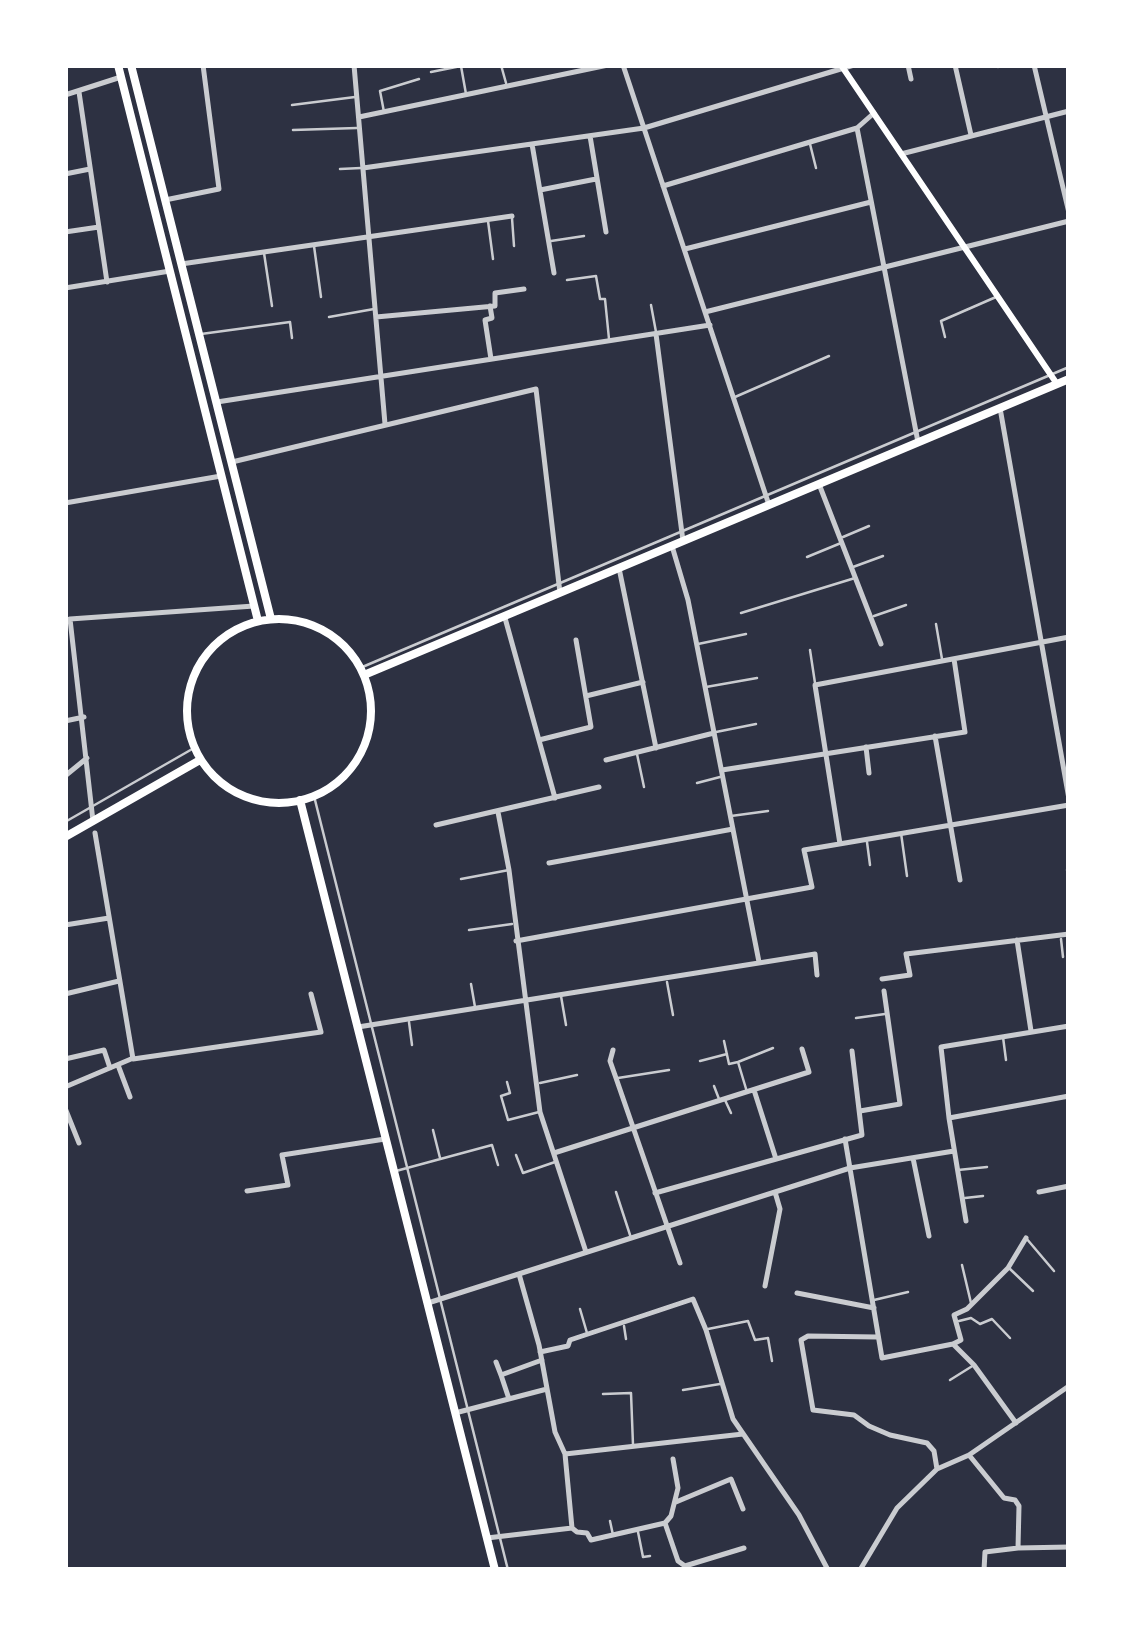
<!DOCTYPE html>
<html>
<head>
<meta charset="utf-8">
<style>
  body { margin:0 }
  #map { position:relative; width:1134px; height:1635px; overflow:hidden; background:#2d3142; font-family:"Titillium Web",sans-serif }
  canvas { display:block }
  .frame { position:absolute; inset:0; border:68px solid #fff; pointer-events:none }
</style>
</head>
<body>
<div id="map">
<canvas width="1134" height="1635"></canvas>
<div class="frame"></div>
</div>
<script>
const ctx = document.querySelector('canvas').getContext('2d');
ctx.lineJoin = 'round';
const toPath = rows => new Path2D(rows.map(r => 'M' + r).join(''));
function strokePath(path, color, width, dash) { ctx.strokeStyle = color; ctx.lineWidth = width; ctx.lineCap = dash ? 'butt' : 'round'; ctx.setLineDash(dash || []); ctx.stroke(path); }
strokePath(toPath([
  [501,65,506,83],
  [997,65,998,67],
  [431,72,461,66,466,94],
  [292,105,355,97],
  [384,112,380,91,419,79],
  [293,130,357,128],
  [810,144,816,168],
  [340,169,361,168],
  [512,218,514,246],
  [488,221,493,259],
  [551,241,584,236],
  [314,246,321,297],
  [264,253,272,306],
  [567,280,596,276,600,299,605,299,609,339],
  [651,305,656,332],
  [329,317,374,309],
  [201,334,290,322,292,338],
  [945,337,941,321,996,297],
  [735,397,829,356],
  [843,537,869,526],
  [807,557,841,543],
  [853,567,883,556],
  [741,613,855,578],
  [874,616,906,605],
  [936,624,942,659],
  [698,644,746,634],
  [810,650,815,683],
  [360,668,1069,367],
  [706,687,757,678],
  [716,732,756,724],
  [637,754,644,787],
  [697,783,720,777],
  [314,796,508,1570],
  [731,816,768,811],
  [65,822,194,748],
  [901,833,907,876],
  [867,842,870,865],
  [1067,870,1069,870],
  [461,879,509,870],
  [469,930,512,924],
  [1061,939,1063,957],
  [667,982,673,1015],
  [471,984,475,1007],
  [561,996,566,1025],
  [856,1018,885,1014],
  [409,1022,412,1045],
  [1003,1037,1006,1060],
  [724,1041,729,1064,738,1062,747,1092],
  [700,1061,727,1054],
  [738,1062,773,1048],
  [618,1078,669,1070],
  [507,1082,510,1093,501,1096,508,1120,539,1112],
  [540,1083,577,1075],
  [714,1086,719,1099],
  [725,1100,731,1113],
  [433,1130,440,1158],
  [516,1155,523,1173,555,1162],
  [958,1170,987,1167],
  [396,1171,492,1145,498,1165],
  [616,1192,631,1238],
  [965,1198,983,1196],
  [1026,1238,1054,1271],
  [962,1265,971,1303],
  [1009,1268,1033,1291],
  [874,1300,908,1292],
  [580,1309,587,1333],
  [959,1321,971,1318,980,1324,992,1319,1010,1338],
  [624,1326,626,1339],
  [708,1329,748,1321,755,1340,768,1338,772,1361],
  [950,1380,974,1365],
  [683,1390,720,1384],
  [603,1394,631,1393,633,1445],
  [610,1521,613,1535],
  [638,1532,643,1557,650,1556]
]), '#caccd0', 2.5);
strokePath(toPath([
  [354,65,385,424],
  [623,65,769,505],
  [908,65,911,79],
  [955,65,971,135],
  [1034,65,1069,213],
  [79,92,107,282],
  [65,95,121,77],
  [359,117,608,65],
  [857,128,918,442],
  [590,136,606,232],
  [532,144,554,273],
  [901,154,1069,111],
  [363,168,644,128,854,65],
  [65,174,90,169],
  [663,186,857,128,874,113],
  [540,190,596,179],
  [165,200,219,189,203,65],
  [65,232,99,227],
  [685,249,871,202],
  [181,264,512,216],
  [65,288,170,271],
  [490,306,492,318,485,320,491,359],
  [705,312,1069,221],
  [376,317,495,306,495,293,524,289],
  [656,334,683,541],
  [217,402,710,325],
  [1000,408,1069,799],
  [232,462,536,389,560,593],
  [819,484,881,644],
  [65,503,221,476],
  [672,546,688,600,759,962],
  [619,568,656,748],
  [505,618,555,798],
  [586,696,643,682],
  [65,721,84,717],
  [935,736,960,880],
  [539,740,591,727,576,640],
  [866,747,869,773],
  [606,760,714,733],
  [722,770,965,732,954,659],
  [65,776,87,758],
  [498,812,509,870,540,1112,586,1252],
  [93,821,70,619,254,606],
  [436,825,599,787],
  [95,833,133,1059,321,1032,311,994],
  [840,844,815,685,1069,637],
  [549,863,733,829],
  [65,925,109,918],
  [1017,940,1031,1031],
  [516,941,812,887,804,850,1069,805],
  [882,979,910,975,906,954,1069,934],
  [65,994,119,981],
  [358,1027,815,954,817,975],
  [613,1050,610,1061,616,1078,680,1263],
  [65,1059,104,1050,110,1068],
  [118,1065,130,1097],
  [65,1087,131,1059],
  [754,1090,776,1159],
  [65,1108,79,1143],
  [860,1111,900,1104,884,991],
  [949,1118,1069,1096],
  [845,1139,882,1358,953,1344],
  [554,1153,809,1072,802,1049],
  [913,1158,929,1236],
  [247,1191,288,1185,282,1155,385,1139],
  [1039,1192,1069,1186],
  [655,1193,862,1135,852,1051],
  [966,1221,949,1118,941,1047,1069,1026],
  [519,1274,539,1345,555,1432,565,1454,572,1528],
  [765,1286,780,1209,775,1192],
  [797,1293,874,1308],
  [428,1303,850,1168,954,1151],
  [877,1337,808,1336,801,1340,813,1410,854,1415,869,1426,890,1435,927,1443,934,1451,937,1469],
  [953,1344,961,1340,954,1315,967,1309,1008,1268,1026,1238],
  [953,1344,974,1365,1016,1423],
  [540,1352,568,1346,570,1340,693,1299,706,1330,733,1419,799,1515,828,1570],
  [496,1362,501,1375],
  [509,1399,501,1375,542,1360],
  [455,1413,547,1389],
  [565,1454,743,1434],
  [969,1455,1004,1498,1015,1500,1019,1506,1018,1548,985,1552,984,1570],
  [676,1502,731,1479,743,1509],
  [665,1523,678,1561,685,1566,744,1548],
  [487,1538,572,1528,577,1532,587,1533,591,1540,665,1523,671,1516,678,1488,673,1459],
  [1018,1548,1069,1547],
  [860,1570,897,1508,937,1469,969,1455,1069,1386]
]), '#caccd0', 5);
strokePath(toPath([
  [841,65,1057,384]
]), '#fff', 6);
strokePath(toPath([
  [118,65,258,621],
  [131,65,271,619],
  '187 711a92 92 0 1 1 184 0a92 92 0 1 1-184 0Z',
  [364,675,1069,379],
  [300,800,495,1570],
  [65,837,200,760]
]), '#fff', 8);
</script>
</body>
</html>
